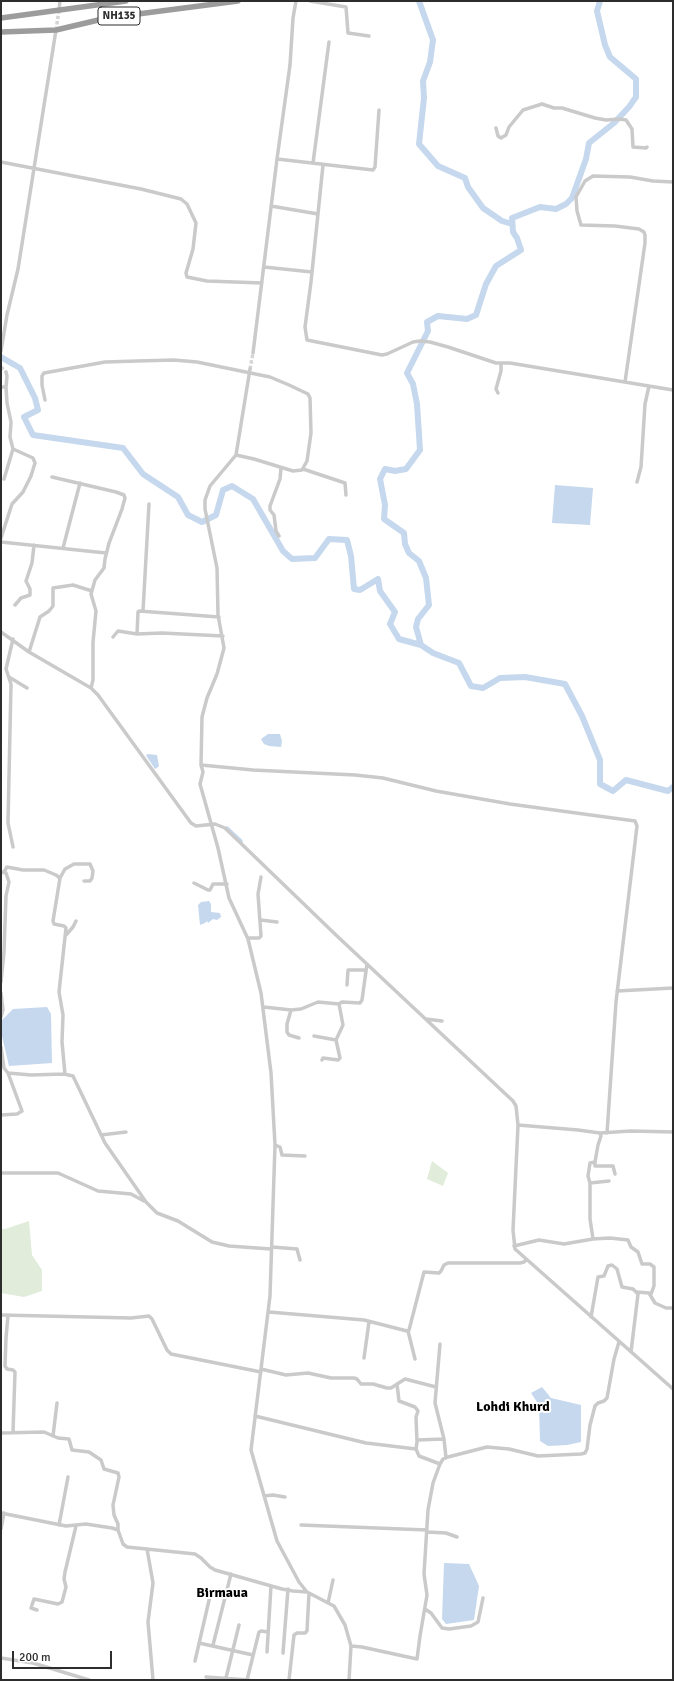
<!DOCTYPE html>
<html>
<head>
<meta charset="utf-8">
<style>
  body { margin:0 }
  #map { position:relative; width:674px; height:1681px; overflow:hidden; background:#fff; font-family:Signika,sans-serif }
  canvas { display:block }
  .frame { position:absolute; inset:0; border:2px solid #2d2d2d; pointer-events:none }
  .scale { position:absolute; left:12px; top:1651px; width:100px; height:18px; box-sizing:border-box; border:2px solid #2d2d2d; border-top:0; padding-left:5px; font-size:12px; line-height:14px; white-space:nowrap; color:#2d2d2d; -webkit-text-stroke:3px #fff; paint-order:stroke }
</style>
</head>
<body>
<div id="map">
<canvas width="674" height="1681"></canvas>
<div class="frame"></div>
<div class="scale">200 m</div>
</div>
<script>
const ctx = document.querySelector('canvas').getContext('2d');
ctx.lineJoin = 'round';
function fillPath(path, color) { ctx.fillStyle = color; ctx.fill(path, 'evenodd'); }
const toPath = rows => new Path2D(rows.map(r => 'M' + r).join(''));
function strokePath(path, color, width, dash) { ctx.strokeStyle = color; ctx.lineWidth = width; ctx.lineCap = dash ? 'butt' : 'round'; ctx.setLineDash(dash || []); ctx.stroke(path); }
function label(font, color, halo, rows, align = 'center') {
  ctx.font = font + ' Signika,sans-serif'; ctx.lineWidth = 4; ctx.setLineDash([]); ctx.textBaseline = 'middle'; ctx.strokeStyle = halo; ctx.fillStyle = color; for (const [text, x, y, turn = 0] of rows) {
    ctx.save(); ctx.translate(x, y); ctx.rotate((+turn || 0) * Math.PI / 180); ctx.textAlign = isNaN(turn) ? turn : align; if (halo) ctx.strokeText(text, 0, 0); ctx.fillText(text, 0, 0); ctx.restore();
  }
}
fillPath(toPath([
  [432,1161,448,1173,443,1186,427,1179],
  [29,1221,32,1255,42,1270,42,1291,24,1297,1,1293,1,1229,5,1229]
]), '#e1ecda');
fillPath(toPath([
  [555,485,593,488,590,525,552,523],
  [268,734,280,734,282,741,281,747,269,746,264,744,261,739],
  [148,754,157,755,159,766,157,768,155,769,147,757,146,755],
  [209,901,211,904,211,912,220,913,221,917,217,920,213,919,208,923,207,921,205,923,200,925,198,905,201,902],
  [47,1007,51,1014,52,1063,9,1066,1,1032,1,1021,13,1009],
  [542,1387,551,1398,581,1405,581,1442,567,1445,548,1446,540,1441,539,1405,531,1393],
  [444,1563,469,1564,479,1586,474,1620,446,1624,442,1619]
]), '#c5d8ed');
strokePath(toPath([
  [227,828,241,841]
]), '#c5d8ed', 3.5);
strokePath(toPath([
  [419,1,433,40,430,62,423,81,424,98,419,144,438,166,465,178,468,187,483,208,502,221,512,224],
  [1,357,20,368,35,398,38,410,24,417,33,435,123,448,143,474,178,497,188,515,202,522,216,515,223,490,232,486,253,499,283,551,292,559,315,558,329,539,347,540,351,556,354,589,360,590,378,579,380,591,395,612,390,624,399,639,421,645,433,653,459,663,471,686,483,688,500,678,525,677,565,684,582,716,600,760,600,784,613,791,626,780,668,791,673,787],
  [421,645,416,627,418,619,429,605,426,578,419,561,409,553,405,544,404,533,384,519,385,505,380,479,385,469,395,471,406,469,420,450,417,404,413,384,407,373,428,331,427,322,438,316,467,319,476,315,486,284,496,266,521,250,517,238,513,232,512,218,540,207,556,209,566,204,572,198,586,159,589,143,614,123,629,107,636,97,636,79,610,57,605,45,597,11,600,1]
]), '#c5d8ed', 6);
strokePath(toPath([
  [56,30,59,10],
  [1,367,6,372],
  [250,369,253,353]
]), '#d5d5d5', 3.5, [3.5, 2]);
strokePath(toPath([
  [310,1,346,7,348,33,369,36],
  [59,10,60,1],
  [496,128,498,136,501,138,506,135,509,127,523,110,542,104,554,108,562,108,595,118,606,120,620,119,626,120,632,129,633,147,646,148,647,147],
  [277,159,373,170,375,167,379,110],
  [1,162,141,189,181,199,187,204,196,223,193,249,186,273,187,277,207,281,262,283],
  [313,163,329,42],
  [323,165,311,282,305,327,307,340,382,355,387,354,413,342,420,341,430,342,448,347,496,363,510,363,673,390],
  [271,206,318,214],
  [264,267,312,272],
  [1,351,7,315,18,269,56,30],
  [253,353,277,159,290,65,293,18,296,1],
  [250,369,236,455,210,486,205,500,205,509,217,568,218,615,224,648,217,674,207,698,202,717,201,765,203,772,200,784,218,848,229,898,248,939,261,993,271,1073,275,1145,270,1296,251,1450,277,1541,299,1582,307,1592,334,1606,345,1625,351,1646,349,1680],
  [625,382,645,243,645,235,644,232,639,229,615,226,581,225,577,211,576,197,585,181,593,176,630,177,653,181,673,182],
  [1,387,6,387,7,376,6,372],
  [498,393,496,389,501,371,501,364],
  [45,400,42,385,42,376,44,373,105,362,137,361,174,360,197,362,270,377,289,385,308,394,310,398,311,433,307,461,302,470,293,471,254,459,236,455],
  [303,469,345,483,346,495],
  [52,477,116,492,124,495,125,498,122,509,109,543,105,559,104,568,95,580,91,594,96,611,93,642,93,680,91,688],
  [4,479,13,449,10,437,11,422,7,403,6,387],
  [637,482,641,467,645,404,649,386],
  [279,536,276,531,274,515,270,510,270,506,280,479,281,468],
  [1,538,12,504,23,492,31,476,35,463,33,458,13,449],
  [1,542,106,553],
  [63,548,80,483],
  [15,605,21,598,30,595,30,589,26,581,32,563,34,545],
  [143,611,149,504],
  [1,632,29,652,91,688,98,695,191,823,196,826,215,824,225,828,337,936,513,1101,516,1106,518,1125,513,1230,515,1249,673,1389],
  [137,634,138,612,139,611,219,617],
  [113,637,118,631,137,634,162,633,223,636],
  [13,639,6,669,11,684,8,823,13,847],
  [29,652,40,617,49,611,53,606,53,588,73,585,92,591],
  [9,677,27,688],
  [201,765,253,770,355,775,383,778,436,791,510,804,635,821,637,826,616,1002,607,1133],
  [1,872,6,873,9,882,6,896,4,952,1,982],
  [4,872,7,867,23,870,44,870,56,875,60,878],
  [194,883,208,890,210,890,213,884,227,884],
  [261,920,277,922],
  [66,935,73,927,76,921],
  [248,938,259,938,261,936,258,894,261,877],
  [347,985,348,970,365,970],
  [617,991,673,988],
  [1,993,3,1010,1,1017],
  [264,1007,291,1010,301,1009,318,1002,339,1004,342,1002,360,1003,362,1000,367,964],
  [291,1010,287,1024,287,1032,289,1035,299,1038],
  [426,1019,442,1021],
  [314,1036,336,1040],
  [1,1047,4,1068,8,1073,31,1075,64,1074,73,1076,105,1143,146,1202,157,1213,178,1221,212,1242,229,1246,271,1249],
  [322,1060,323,1058,338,1060,340,1058,336,1040,343,1025,339,1004],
  [65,1074,62,1042,63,1015,59,992,66,928,64,926,54,924,53,921,60,878,65,869,74,864,90,864,93,871,92,878,90,881,84,881],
  [1,1115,17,1114,22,1111,8,1073],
  [518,1125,578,1130,600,1133,631,1131,673,1132],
  [101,1135,126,1132],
  [275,1145,280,1147,282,1155,305,1156],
  [595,1162,595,1166,613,1166,615,1174],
  [1,1173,58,1173,98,1191,131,1194,144,1201],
  [590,1183,609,1181],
  [593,1239,610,1238,628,1240,631,1247,638,1252,642,1264,650,1264,654,1267,654,1286,651,1294],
  [514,1246,539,1240,564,1244,593,1239,590,1219,590,1183,588,1176,590,1163,595,1162,598,1145,601,1136,600,1133],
  [272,1247,297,1249,300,1260],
  [637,1292,649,1293,655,1303,666,1308,673,1308],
  [269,1312,364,1320,407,1331,409,1330,424,1272,439,1273,441,1271,444,1265,448,1263,520,1263,524,1262,526,1260],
  [1,1315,131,1318,149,1316,152,1319,167,1350,171,1354,261,1372],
  [8,1315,6,1338,5,1366,7,1369,13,1370,15,1372,13,1432],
  [591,1317,598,1277,604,1276,608,1266,612,1265,617,1269,622,1287,633,1289,638,1294,631,1352],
  [408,1331,415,1359],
  [440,1344,435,1403,444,1439,446,1458],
  [364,1358,369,1322],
  [261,1369,286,1375,308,1373,331,1378,354,1378,357,1379,361,1384,373,1384,387,1388,391,1388,405,1379,436,1387],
  [397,1384,399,1401,415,1407,418,1411,416,1417,417,1442,416,1449],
  [255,1416,366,1443,416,1449,419,1456,440,1464],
  [1,1433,44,1432,58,1438,69,1439,72,1450,89,1452,101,1460,104,1469,118,1473,119,1477,113,1505,114,1515,118,1524,118,1530],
  [53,1436,57,1403],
  [417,1440,444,1439],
  [264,1496,273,1495,285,1497],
  [1,1513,66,1526,86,1524,112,1528,118,1530,123,1544,127,1547,195,1554,201,1558,210,1567,215,1570,282,1589,293,1591,307,1592],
  [59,1525,68,1477],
  [301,1525,427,1530],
  [1,1529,4,1513],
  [427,1532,446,1533,457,1537],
  [147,1549,153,1583,148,1622,153,1680],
  [328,1603,333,1580],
  [425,1609,431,1613,442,1628,449,1629,471,1626,478,1622,483,1598],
  [37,1610,31,1608,34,1599,58,1604,62,1602,66,1587,64,1579,65,1572,76,1526],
  [199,1643,253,1655],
  [213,1645,231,1574],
  [351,1646,362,1647,417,1659,420,1636,427,1595,424,1574,428,1510,433,1483,440,1464,443,1459,448,1457,487,1447,509,1449,538,1456,581,1454,585,1453,587,1449,590,1425,595,1406,598,1403,604,1401,607,1398,614,1359,619,1342],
  [267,1652,271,1586],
  [283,1653,288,1589],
  [1,1658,33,1663,89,1680],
  [195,1661,210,1596,214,1594,225,1596],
  [206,1677,249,1680],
  [226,1678,239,1625],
  [247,1680,259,1632,261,1631,268,1632],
  [289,1680,294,1635,297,1633,305,1633,307,1631,309,1593]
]), '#cacaca', 3.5);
strokePath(toPath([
  [1,18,126,1],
  [1,32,56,30,107,18,238,1]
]), '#9c9c9c', 5.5);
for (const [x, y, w] of [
  [119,16,42]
]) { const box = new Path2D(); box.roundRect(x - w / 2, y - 9, w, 18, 3); ctx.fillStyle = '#fff'; ctx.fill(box); strokePath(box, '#2d2d2d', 1); }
label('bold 11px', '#2d2d2d', null, [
  ["NH135",119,16]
]);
label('bold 14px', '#000', '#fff', [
  ["Lohdi Khurd",513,1407],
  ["Birmaua",222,1593]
]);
</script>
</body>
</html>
